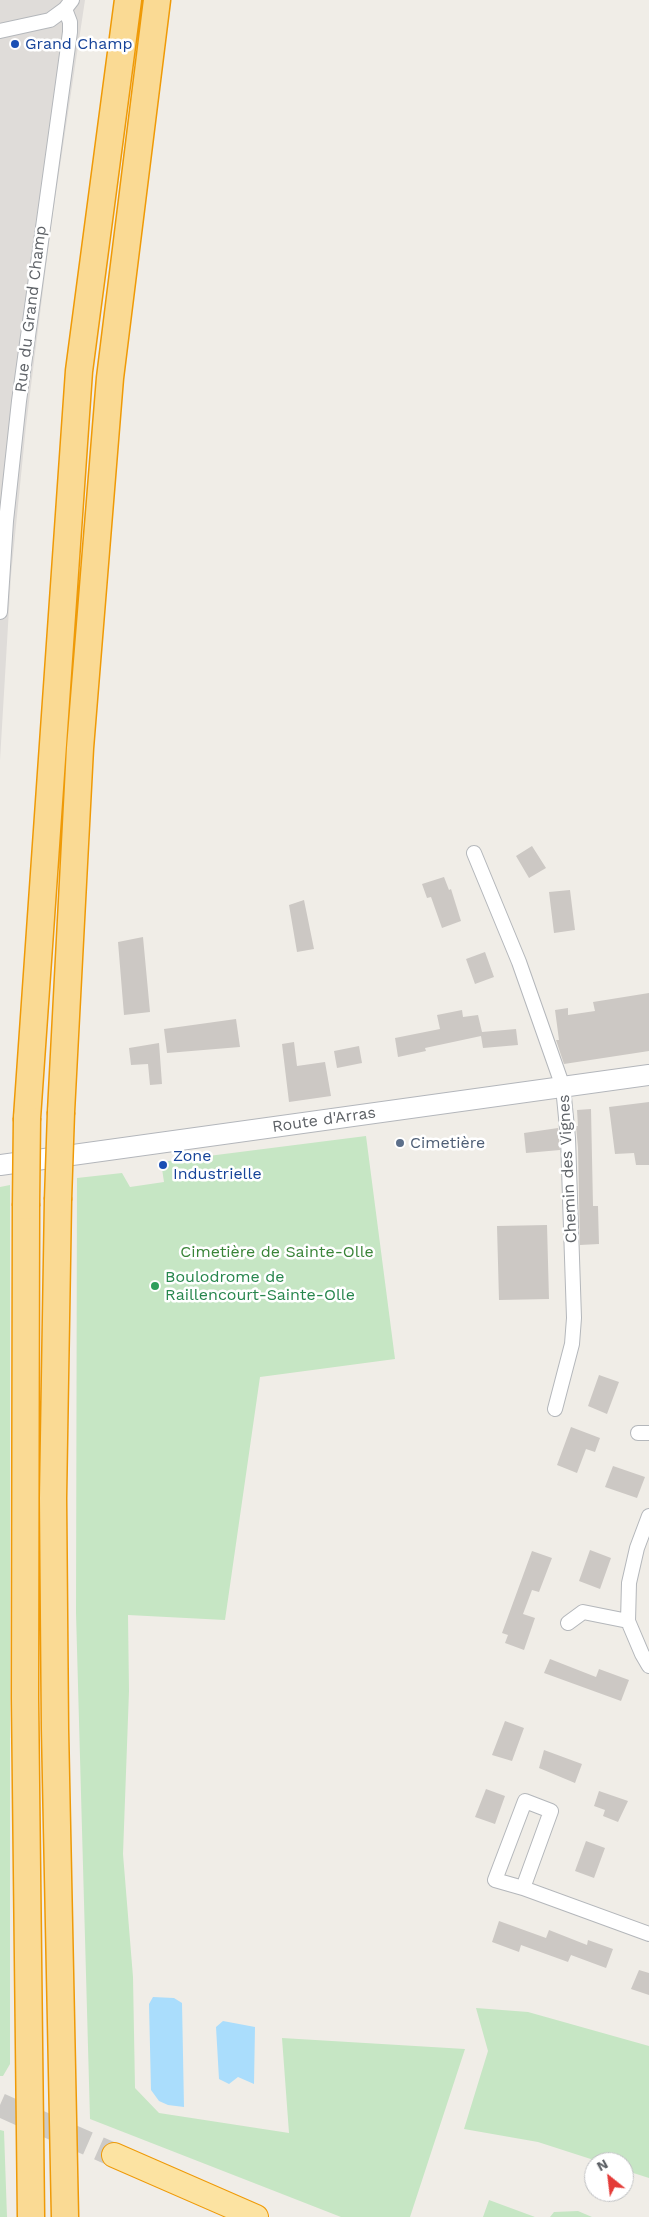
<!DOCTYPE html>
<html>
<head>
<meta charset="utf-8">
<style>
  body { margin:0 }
  #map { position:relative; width:649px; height:2217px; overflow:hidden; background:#f0ede7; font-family:"Work Sans",sans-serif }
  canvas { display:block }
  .north { position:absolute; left:584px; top:2152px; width:50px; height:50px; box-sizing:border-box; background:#fff; border:1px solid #bfc0c2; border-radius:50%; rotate:331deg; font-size:14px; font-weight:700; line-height:20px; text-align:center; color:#5e6267 }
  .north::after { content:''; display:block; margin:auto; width:18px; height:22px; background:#e43c38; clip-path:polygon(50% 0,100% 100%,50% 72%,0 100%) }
</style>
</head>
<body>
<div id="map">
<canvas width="649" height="2217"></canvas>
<div class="north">N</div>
</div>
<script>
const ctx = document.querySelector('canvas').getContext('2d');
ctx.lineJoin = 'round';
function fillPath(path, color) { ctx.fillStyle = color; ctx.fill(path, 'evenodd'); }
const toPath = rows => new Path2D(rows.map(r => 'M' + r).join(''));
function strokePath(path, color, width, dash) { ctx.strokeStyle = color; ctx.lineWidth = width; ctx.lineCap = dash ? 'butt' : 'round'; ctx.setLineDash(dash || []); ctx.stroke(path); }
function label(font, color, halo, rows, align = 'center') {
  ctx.font = font + ' "Work Sans",sans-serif'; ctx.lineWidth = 5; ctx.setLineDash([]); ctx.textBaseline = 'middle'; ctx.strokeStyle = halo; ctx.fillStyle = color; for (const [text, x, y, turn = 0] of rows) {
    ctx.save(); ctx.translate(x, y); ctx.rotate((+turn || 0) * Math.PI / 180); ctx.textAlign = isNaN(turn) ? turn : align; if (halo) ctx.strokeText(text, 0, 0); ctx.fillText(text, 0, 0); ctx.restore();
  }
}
fillPath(toPath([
  [0,0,85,0,51,226,26,426,11,575,0,760]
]), '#dfdcd9');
fillPath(toPath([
  [366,1136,395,1359,260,1377,225,1620,128,1615,129,1691,123,1854,133,1977,135,2088,159,2113,289,2133,282,2038,465,2049,410,2217,341,2217,90,2119,76,1613,77,1178,122,1173,130,1187,164,1182,161,1162],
  [10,1185,10,2064,3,2076,0,2076,0,1187],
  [476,2008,528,2012,649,2046,649,2178,624,2170,624,2162,600,2162,538,2142,464,2129,488,2051],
  [0,2130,4,2131,7,2217,0,2217],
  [489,2200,535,2217,483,2217],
  [578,2211,592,2217,550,2217,554,2212]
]), '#c6e6c4');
fillPath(toPath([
  [153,1997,174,1998,182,2003,184,2107,168,2105,159,2101,151,2090,149,2004],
  [223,2021,255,2027,254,2084,238,2077,229,2084,219,2079,216,2027]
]), '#aaddfc');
fillPath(toPath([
  [532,846,546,868,529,878,516,856],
  [444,877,449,890,451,889,461,921,442,928,431,897,427,898,422,884],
  [570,890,575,930,554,933,549,892],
  [304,900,314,949,297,952,289,905],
  [143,937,150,1012,124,1015,118,942],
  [485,952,494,977,475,984,466,959],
  [649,993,649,1051,564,1064,556,1040,559,1040,555,1010,568,1008,568,1015,595,1011,593,1002],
  [462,1010,463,1017,478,1015,482,1032,516,1029,518,1045,483,1048,481,1036,425,1048,426,1051,398,1057,395,1038,440,1029,437,1015],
  [236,1019,240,1047,167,1053,164,1029],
  [294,1042,297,1066,325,1062,331,1096,289,1102,282,1044],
  [159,1043,162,1084,150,1085,148,1064,131,1065,129,1048],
  [359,1046,362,1063,337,1068,334,1051],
  [649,1102,649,1165,636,1165,634,1153,615,1154,609,1107],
  [591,1109,593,1206,598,1206,599,1244,580,1245,578,1148,576,1126,578,1126,577,1110],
  [558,1128,560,1150,526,1153,524,1133],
  [547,1225,549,1299,499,1300,497,1226],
  [599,1375,619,1382,607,1414,588,1406],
  [571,1427,600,1438,595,1452,586,1449,577,1473,557,1465],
  [613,1466,645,1477,637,1498,605,1487],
  [590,1550,611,1558,600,1589,579,1581],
  [532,1551,552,1558,539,1592,532,1590,523,1614,535,1618,524,1650,505,1643,508,1635,502,1633],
  [550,1659,596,1677,599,1669,629,1680,621,1701,544,1673],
  [505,1721,524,1728,512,1761,492,1755],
  [544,1750,582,1764,575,1783,539,1768],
  [486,1789,505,1796,495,1824,475,1817],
  [599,1791,628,1801,618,1822,603,1816,605,1810,594,1806],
  [586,1841,605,1848,594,1878,575,1871],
  [499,1921,546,1938,549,1930,587,1945,588,1940,613,1949,606,1968,571,1955,568,1962,521,1945,519,1952,492,1942],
  [639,1970,649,1973,649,1995,631,1989]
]), '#ccc8c4');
strokePath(toPath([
  [0,2105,114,2155]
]), '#cccac7', 24, [24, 12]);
const minor = toPath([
  [0,31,50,20,65,9,72,0],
  [0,612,6,521,19,401,70,32,70,22,65,9],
  [474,853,519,962,563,1087,568,1138,574,1318,572,1344,555,1409],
  [638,1433,649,1433],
  [649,1516,637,1548,629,1583,628,1621,642,1654,649,1666],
  [568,1623,583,1612,628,1621],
  [523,1888,551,1811,525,1801,495,1880,523,1888,649,1934]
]);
const secondary = toPath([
  [0,1165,649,1075]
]);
const trunk = toPath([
  [114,2155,256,2217]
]);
const motorway = toPath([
  [61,1112,80,748,110,378,157,0],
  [27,1118,79,371,128,0],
  [58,1200,53,1498,55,1729,65,2217],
  [26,1206,25,1698,31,2217]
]);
strokePath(minor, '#b4b7bb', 16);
strokePath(secondary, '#b3b6bb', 22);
strokePath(trunk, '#ef9a07', 26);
strokePath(motorway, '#ef9a07', 29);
strokePath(minor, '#fff', 14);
strokePath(secondary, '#fff', 20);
strokePath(trunk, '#fce3a2', 24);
strokePath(motorway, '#fada94', 26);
const motorwayBridge = toPath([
  [58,1200,61,1112],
  [26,1206,27,1118]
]);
strokePath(motorwayBridge, '#ef9a07', 29, []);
strokePath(motorwayBridge, '#fada94', 26);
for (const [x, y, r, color] of [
  [15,44,5,"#1a4fb4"],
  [400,1143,5,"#5c6f8a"],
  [163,1165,5,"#1a4fb4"],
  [155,1286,5,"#2e9e5b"]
]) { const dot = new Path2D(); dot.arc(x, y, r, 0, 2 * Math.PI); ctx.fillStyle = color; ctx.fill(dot); strokePath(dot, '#fff', 2); }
label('16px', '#164399', '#fff', [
  ["Grand Champ",25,44],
  ["Zone",173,1156],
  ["Industrielle",173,1174]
], 'left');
label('16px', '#5e6267', '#fff', [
  ["Rue du Grand Champ",31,309,-83],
  ["Route d'Arras",324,1120,-8],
  ["Chemin des Vignes",568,1169,-93]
]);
label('16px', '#4e5e75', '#fff', [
  ["Cimetière",410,1143]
], 'left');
label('16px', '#398438', '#fff', [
  ["Cimetière de Sainte-Olle",277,1252]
]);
label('16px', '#27864d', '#fff', [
  ["Boulodrome de",165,1277],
  ["Raillencourt-Sainte-Olle",165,1295]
], 'left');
</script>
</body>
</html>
